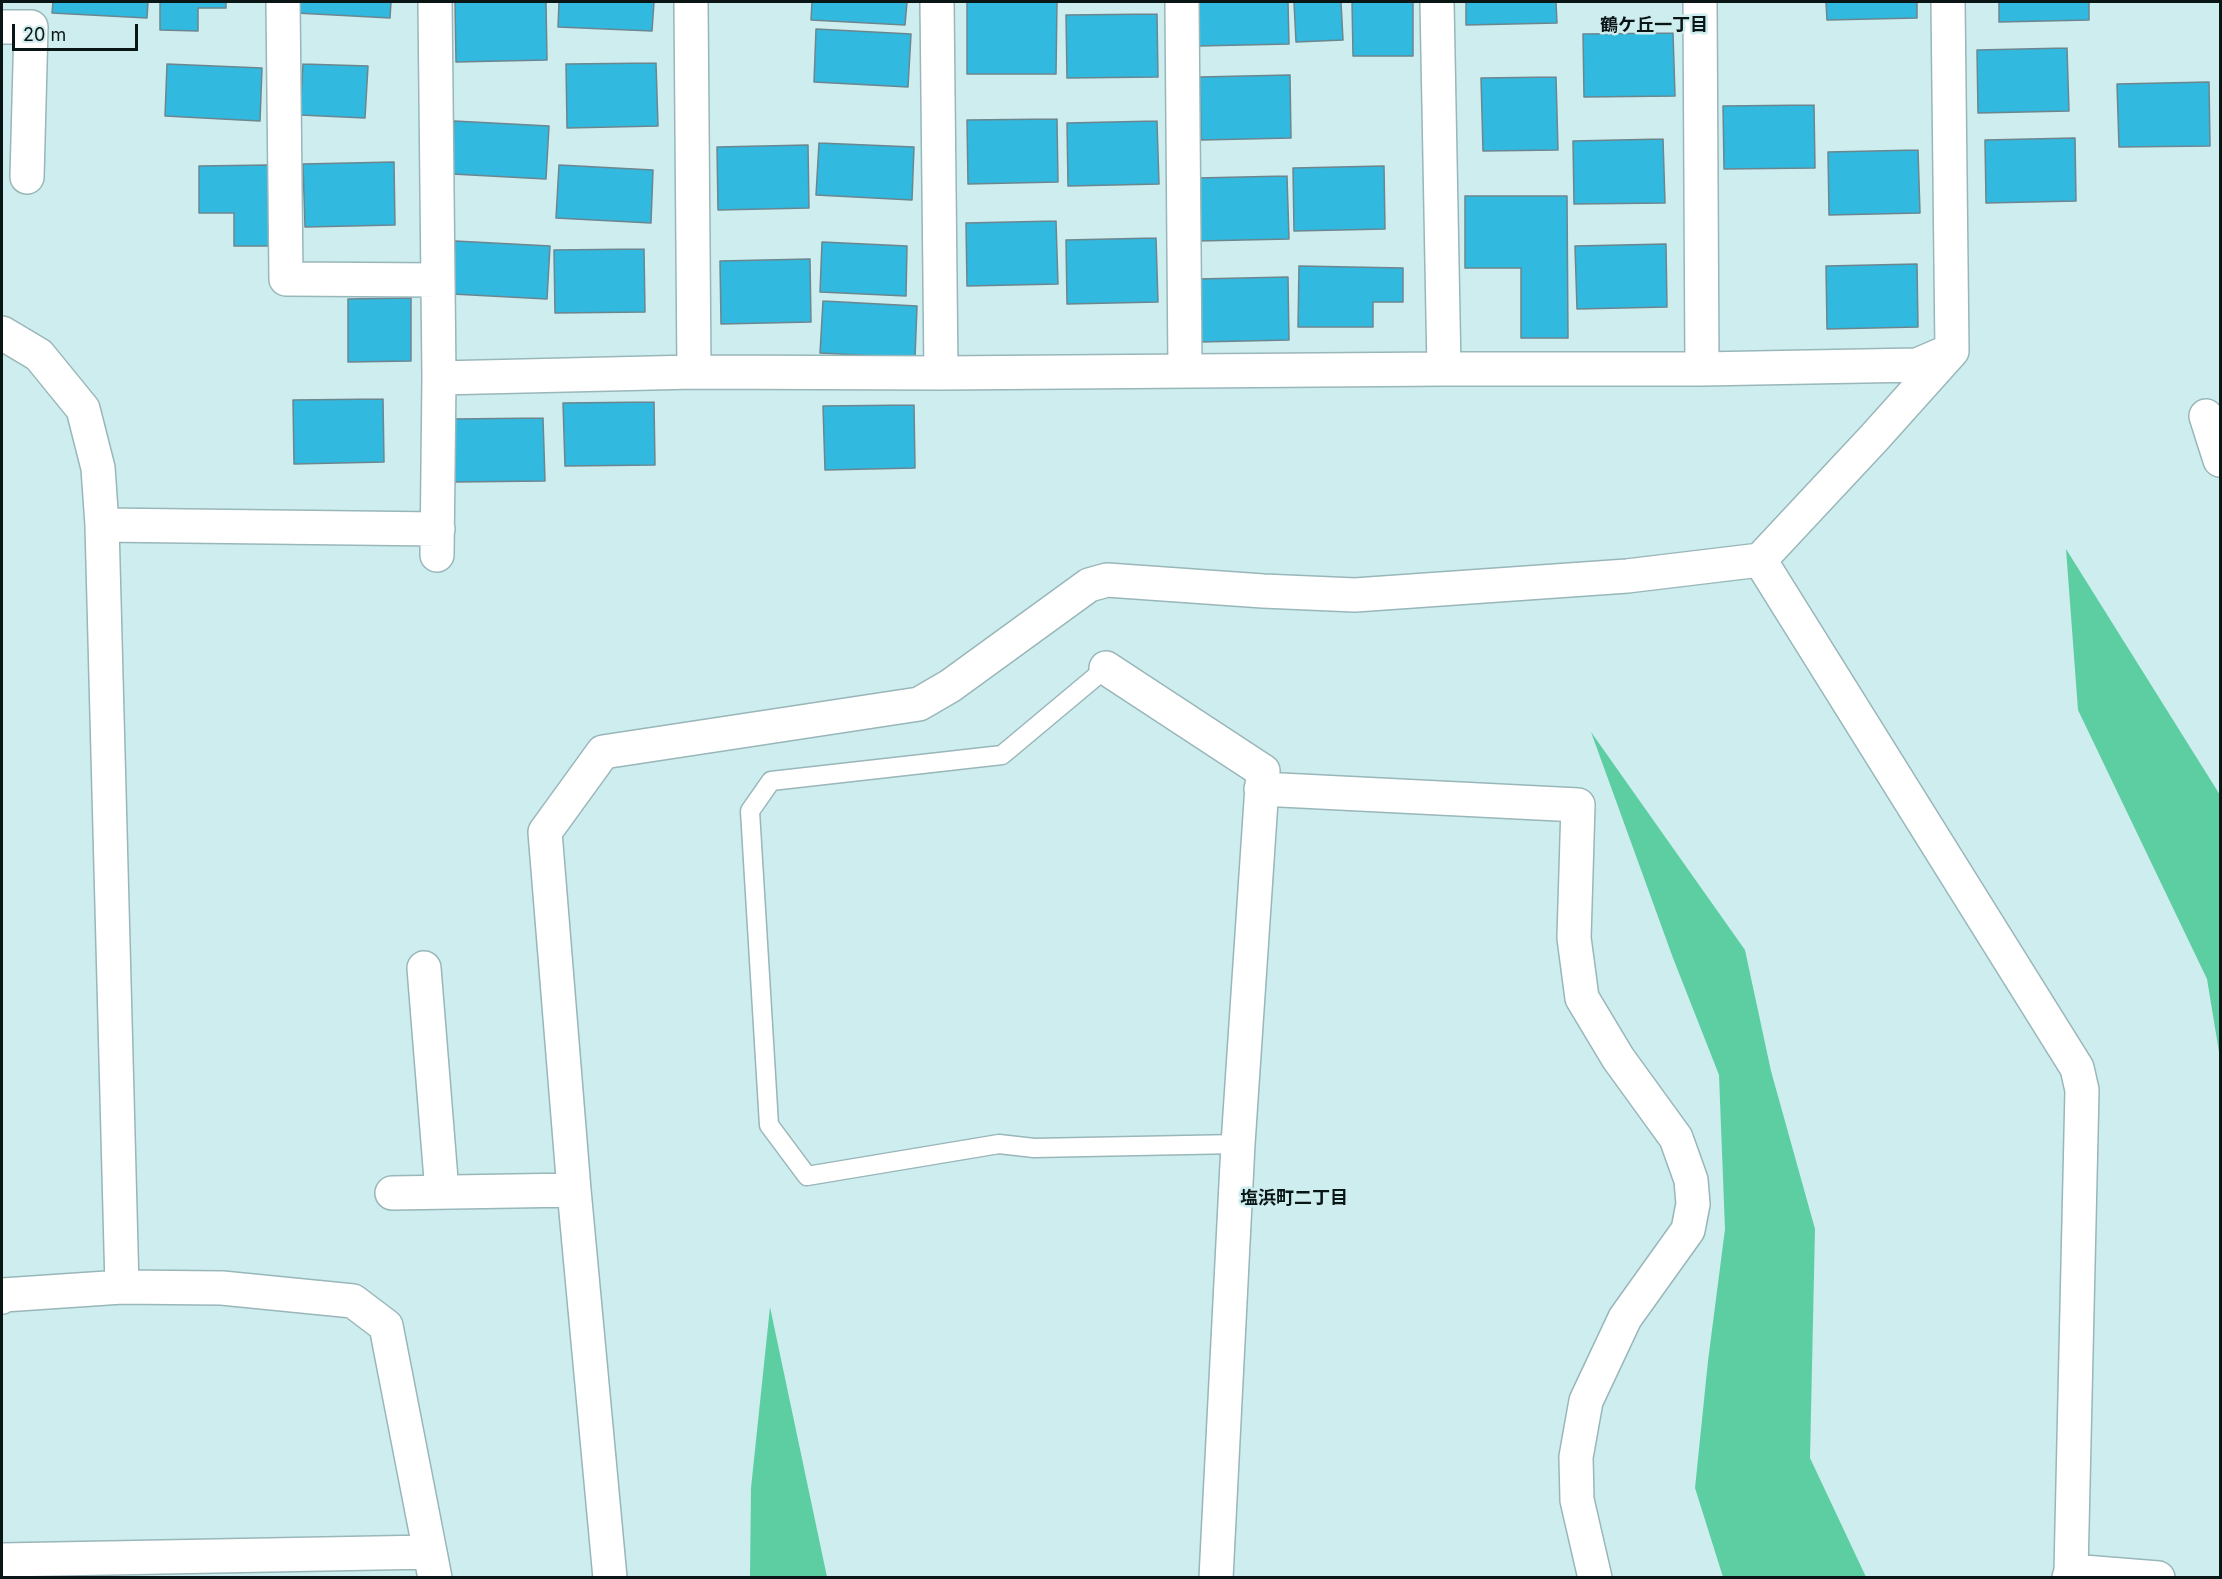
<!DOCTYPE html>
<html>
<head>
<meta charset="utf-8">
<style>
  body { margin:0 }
  #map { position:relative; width:2222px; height:1579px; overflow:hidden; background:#ceedef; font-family:Inter,sans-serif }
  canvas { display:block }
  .frame { position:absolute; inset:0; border:3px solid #0a1516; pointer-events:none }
  .scale { position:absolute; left:12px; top:24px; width:126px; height:27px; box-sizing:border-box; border:3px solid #0a1516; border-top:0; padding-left:8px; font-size:18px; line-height:21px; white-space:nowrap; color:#0a1516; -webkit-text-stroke:4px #ceedef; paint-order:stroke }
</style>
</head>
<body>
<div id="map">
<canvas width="2222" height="1579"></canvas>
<div class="frame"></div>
<div class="scale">20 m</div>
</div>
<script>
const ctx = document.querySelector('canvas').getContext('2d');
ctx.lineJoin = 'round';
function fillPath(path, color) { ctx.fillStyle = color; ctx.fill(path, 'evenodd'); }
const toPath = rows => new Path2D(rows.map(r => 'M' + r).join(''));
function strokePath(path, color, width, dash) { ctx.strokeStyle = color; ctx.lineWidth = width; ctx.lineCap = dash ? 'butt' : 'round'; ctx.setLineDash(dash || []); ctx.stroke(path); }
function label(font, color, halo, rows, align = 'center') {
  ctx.font = font + ' Inter,"Noto Sans JP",sans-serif'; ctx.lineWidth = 5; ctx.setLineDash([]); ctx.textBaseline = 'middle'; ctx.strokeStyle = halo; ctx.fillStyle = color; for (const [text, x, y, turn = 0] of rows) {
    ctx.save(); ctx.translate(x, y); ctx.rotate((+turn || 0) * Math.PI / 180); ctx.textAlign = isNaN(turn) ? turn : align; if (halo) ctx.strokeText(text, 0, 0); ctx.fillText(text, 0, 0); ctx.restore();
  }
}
fillPath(toPath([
  [2066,549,2220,795,2220,1058,2207,979,2078,710],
  [1591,732,1745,950,1771,1071,1815,1229,1810,1458,1866,1577,1723,1577,1695,1488,1708,1361,1725,1229,1719,1075,1673,958],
  [770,1307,827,1577,750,1577,751,1488]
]), '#5dcea1');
const building = toPath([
  [53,2,148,2,147,18,52,13,53,2],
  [160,2,226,2,226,8,198,8,198,31,160,30,160,2],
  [296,2,391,2,390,18,296,13,296,2],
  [455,2,546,2,547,60,456,62,455,2],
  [559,2,654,2,652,31,558,27,559,2],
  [812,2,907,2,905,25,811,20,812,2],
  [967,2,1057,2,1056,74,967,74,967,2],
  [1197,2,1288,2,1289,44,1198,46,1197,2],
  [1294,2,1341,2,1343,40,1296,42,1294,2],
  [1352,2,1413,2,1413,56,1353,56,1352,2],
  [1466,2,1556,2,1557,23,1466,25,1466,2],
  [1826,2,1917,2,1917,18,1827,20,1826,2],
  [1999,2,2089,2,2089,20,1999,22,1999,2],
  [1157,14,1158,77,1067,78,1066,15,1157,14],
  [816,29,911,34,908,87,814,82,816,29],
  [1673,33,1675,96,1584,97,1583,34,1673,33],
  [2067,48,2069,111,1978,113,1977,50,2067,48],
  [656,63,658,126,567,128,566,64,656,63],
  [167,64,262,68,260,121,165,116,167,64],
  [303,64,368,66,365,118,300,115,303,64],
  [1290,75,1291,138,1201,140,1200,77,1290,75],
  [1556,77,1558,150,1483,151,1481,78,1556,77],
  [2209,82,2210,146,2119,147,2117,84,2209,82],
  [1814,105,1815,168,1724,169,1723,106,1814,105],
  [1057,119,1058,182,968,184,967,120,1057,119],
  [454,121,549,126,546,179,452,174,454,121],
  [1157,121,1159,184,1068,186,1067,123,1157,121],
  [2075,138,2076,201,1986,203,1985,140,2075,138],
  [1663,139,1665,203,1574,204,1573,141,1663,139],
  [819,143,914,147,912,200,816,195,819,143],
  [808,145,809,208,718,210,717,147,808,145],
  [1918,150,1920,213,1829,215,1828,152,1918,150],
  [394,162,395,225,305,227,303,164,394,162],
  [268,165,269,246,234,246,234,213,199,213,199,166,268,165],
  [559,165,653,170,651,223,556,218,559,165],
  [1384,166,1385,229,1294,231,1293,168,1384,166],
  [1287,176,1289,239,1198,241,1197,178,1287,176],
  [1465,196,1567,196,1568,338,1521,338,1521,268,1465,268,1465,196],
  [1056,221,1058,284,967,286,966,223,1056,221],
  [1156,238,1158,302,1067,304,1066,240,1156,238],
  [455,241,550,246,547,299,452,294,455,241],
  [822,242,907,246,906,296,820,292,822,242],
  [1666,244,1667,307,1577,309,1575,246,1666,244],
  [644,249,645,312,555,313,554,250,644,249],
  [810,259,811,322,721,324,720,261,810,259],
  [1917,264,1918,327,1827,329,1826,266,1917,264],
  [1299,266,1403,268,1403,302,1373,302,1373,327,1298,327,1299,266],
  [1288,277,1289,340,1199,342,1197,279,1288,277],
  [411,298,411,361,348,362,348,299,411,298],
  [823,301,917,306,915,358,820,353,823,301],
  [383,399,384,462,294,464,293,400,383,399],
  [654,402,655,465,565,466,563,403,654,402],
  [914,405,915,468,825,470,823,406,914,405],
  [543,418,545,481,454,482,453,419,543,418]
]);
fillPath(building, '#31b9df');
strokePath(building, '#6c868f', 1.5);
const service = toPath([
  [1106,668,1002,755,771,781,750,811,769,1125,807,1176,999,1144,1034,1148,1238,1144]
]);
const minor = toPath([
  [283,2,286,279,438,280],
  [435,2,439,378,694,372,941,373,1444,369,1702,369,1917,365,1950,351],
  [691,2,694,372],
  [937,2,941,373],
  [1182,2,1185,371],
  [1437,2,1444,369],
  [1700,2,1702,369],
  [2,27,31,27,27,177],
  [2,333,39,355,83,409,98,468,102,525],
  [2206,416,2220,460],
  [437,555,439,378],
  [1760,560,2077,1068,2082,1090,2071,1571,2069,1578],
  [1106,668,1263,771,1238,1144,1216,1578],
  [1261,789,1578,805,1574,938,1582,998,1618,1058,1676,1138,1691,1180,1693,1204,1688,1230,1625,1318,1586,1401,1576,1457,1577,1500,1595,1578],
  [424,968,442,1192],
  [392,1193,574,1190],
  [122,1287,102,525,438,529],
  [2,1297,3,1295,122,1287,222,1288,353,1301,386,1326,435,1578],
  [2,1560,430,1552],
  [2071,1571,2158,1578],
  [610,1578,574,1190,545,832,603,752,919,704,950,686,1089,585,1107,580,1263,591,1355,595,1627,576,1760,560,1874,438,1952,351,1948,2]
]);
strokePath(service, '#99b6b9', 21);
strokePath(minor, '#99b6b9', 36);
strokePath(service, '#fff', 18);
strokePath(minor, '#fff', 33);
label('bold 18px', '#0a1516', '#ceedef', [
  ["鶴ケ丘一丁目",1654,26],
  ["塩浜町二丁目",1294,1199]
]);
</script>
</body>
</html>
